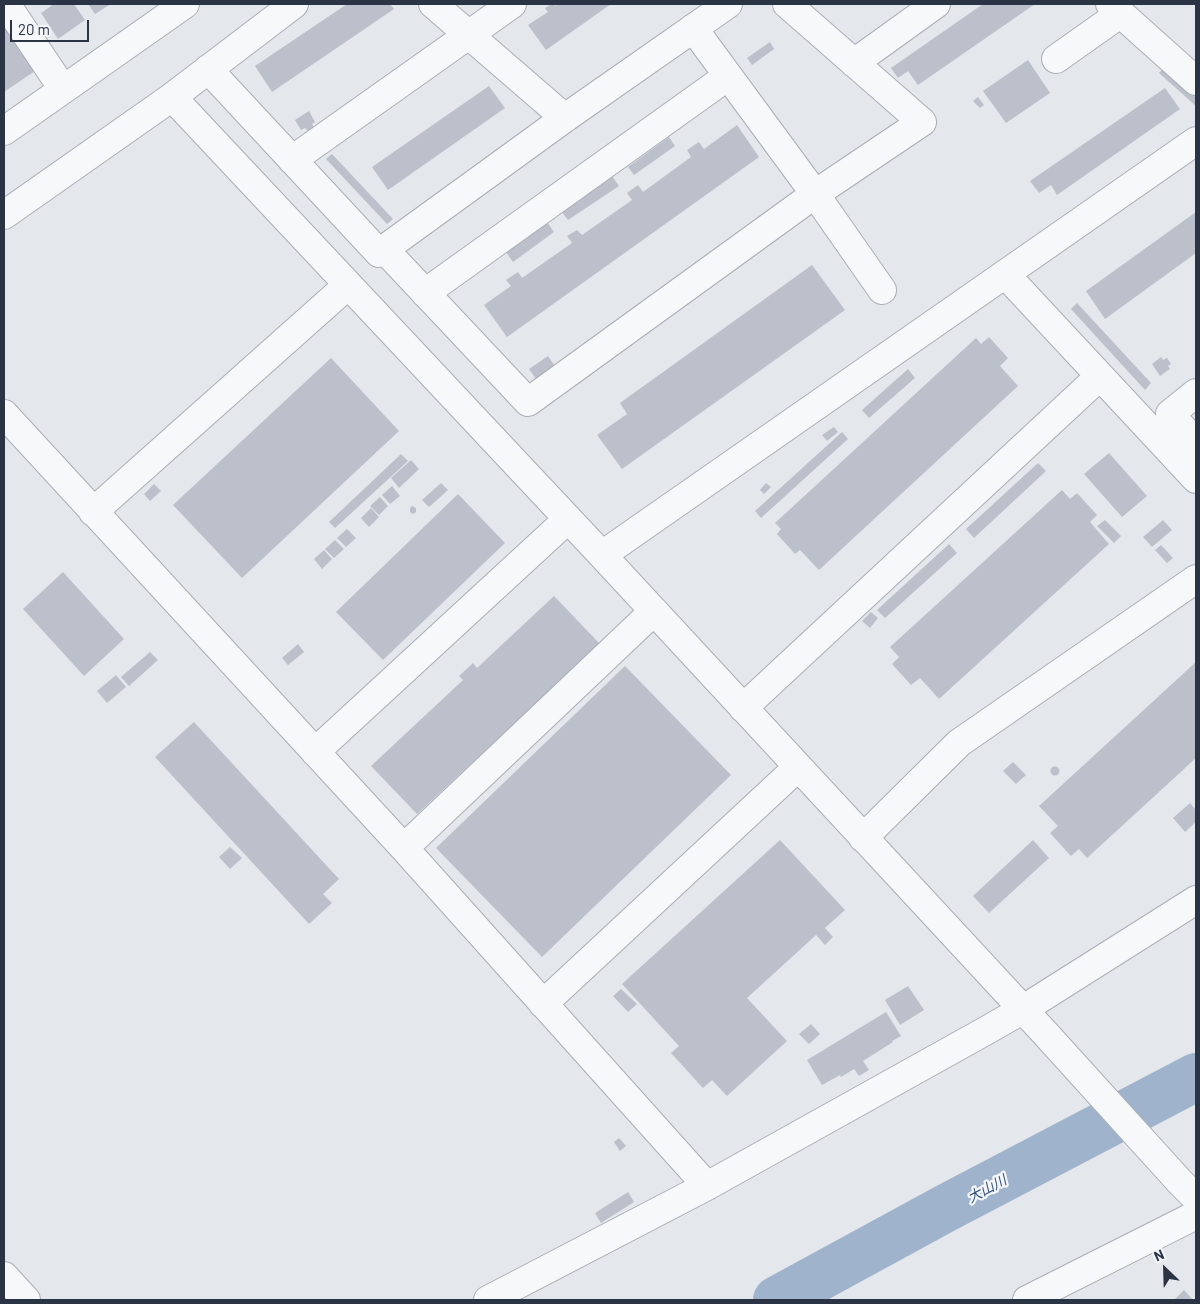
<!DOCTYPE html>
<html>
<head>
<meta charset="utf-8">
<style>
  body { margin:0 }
  #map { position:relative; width:1200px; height:1304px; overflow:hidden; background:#e4e7ec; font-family:Barlow,sans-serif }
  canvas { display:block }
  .frame { position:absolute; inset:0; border:5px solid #2b3445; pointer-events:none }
  .north { position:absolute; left:1140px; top:1244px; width:50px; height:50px; -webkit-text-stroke:4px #f4f6f9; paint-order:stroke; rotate:336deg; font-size:14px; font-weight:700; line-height:20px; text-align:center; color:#2b3445 }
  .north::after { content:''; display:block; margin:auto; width:18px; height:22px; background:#2b3445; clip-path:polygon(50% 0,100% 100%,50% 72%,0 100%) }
  .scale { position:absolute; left:10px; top:20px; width:79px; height:22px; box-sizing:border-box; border:2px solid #2b3445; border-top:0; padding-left:6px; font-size:15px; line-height:18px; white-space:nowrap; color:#2b3445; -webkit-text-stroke:4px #f4f6f9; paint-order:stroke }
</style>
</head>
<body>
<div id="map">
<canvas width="1200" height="1304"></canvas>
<div class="frame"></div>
<div class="north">N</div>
<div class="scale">20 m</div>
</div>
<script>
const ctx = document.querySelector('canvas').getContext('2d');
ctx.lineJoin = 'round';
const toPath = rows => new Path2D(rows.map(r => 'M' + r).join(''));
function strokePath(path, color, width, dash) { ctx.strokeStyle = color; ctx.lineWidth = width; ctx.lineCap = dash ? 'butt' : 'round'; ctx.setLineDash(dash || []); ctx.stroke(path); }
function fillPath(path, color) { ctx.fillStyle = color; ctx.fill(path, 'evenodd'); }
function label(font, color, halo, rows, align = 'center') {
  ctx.font = font + ' Barlow,"Noto Sans JP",sans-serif'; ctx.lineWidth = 4.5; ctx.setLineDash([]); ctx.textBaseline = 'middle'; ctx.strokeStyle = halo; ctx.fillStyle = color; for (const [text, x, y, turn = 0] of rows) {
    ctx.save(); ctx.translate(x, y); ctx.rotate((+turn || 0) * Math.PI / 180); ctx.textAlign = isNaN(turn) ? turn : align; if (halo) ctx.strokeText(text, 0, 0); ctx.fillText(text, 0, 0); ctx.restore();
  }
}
strokePath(toPath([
  [777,1300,946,1208,1196,1077]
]), '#9fb4cc', 48);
fillPath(toPath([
  [54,4,74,4,85,20,58,39,41,13],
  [88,4,111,4,95,14],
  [347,4,390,4,394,9,272,92,255,66],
  [552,4,554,4,555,6,559,4,611,4,546,50,528,25,548,12,545,8],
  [983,4,1035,4,918,85,908,71,898,78,891,68],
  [4,25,35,71,4,92],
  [770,42,774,49,752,65,747,58],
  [1028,60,1050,93,1006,123,983,91],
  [1166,65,1196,91,1196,106,1159,73],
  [489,86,505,108,388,190,372,167],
  [1165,88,1180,109,1057,195,1051,185,1039,193,1030,181],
  [978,97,984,105,980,108,973,101],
  [309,111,315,122,312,124,314,128,308,131,305,128,301,130,295,120],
  [737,125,759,157,507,337,484,305,511,286,506,280,518,272,522,278,572,243,567,236,577,230,582,235,632,200,627,193,638,185,643,192,691,157,687,150,699,142,704,149],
  [669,137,675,146,634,175,628,167],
  [332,154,393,219,387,224,326,159],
  [612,176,619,186,568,220,562,212],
  [1196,212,1196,253,1105,319,1086,291],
  [547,222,554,232,513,262,506,252],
  [812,265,845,310,622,469,597,435,627,414,620,403],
  [1077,303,1151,383,1145,390,1071,309],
  [989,337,1008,358,1000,366,1018,386,819,570,800,550,795,554,777,534,781,529,775,523,976,338,981,344],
  [548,356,557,369,538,382,529,369],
  [1161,357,1163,360,1167,358,1171,364,1168,366,1170,369,1160,376,1152,364],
  [331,358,399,431,242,578,173,505],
  [908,369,915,378,869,418,862,410],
  [834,427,838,432,827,441,822,435],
  [842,432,848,439,761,518,755,511],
  [1109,453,1147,496,1122,517,1084,474],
  [401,454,408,461,335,528,329,522],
  [411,460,419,469,399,488,391,478],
  [1038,463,1046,471,974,538,966,529],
  [441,483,448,490,429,507,422,500],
  [766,483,771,487,764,494,760,490],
  [154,484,161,491,150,501,144,494],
  [392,486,400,496,390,504,382,495],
  [1062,490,1070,499,1077,493,1097,515,1090,522,1109,544,939,699,920,678,911,685,892,664,899,657,890,647],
  [458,494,505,543,383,660,336,612],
  [380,497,388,506,379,515,370,506],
  [412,506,416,508,416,512,413,514,410,512,410,508],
  [371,508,379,517,369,527,361,518],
  [1105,520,1121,536,1114,543,1097,526],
  [1163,520,1172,530,1152,547,1143,537],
  [347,529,356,538,346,547,337,538],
  [335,540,344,549,334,558,325,549],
  [949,544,957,553,885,618,877,610],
  [1161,545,1173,558,1167,563,1155,550],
  [324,550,332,559,322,569,314,559],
  [63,572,124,639,84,676,23,609],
  [554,596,600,644,417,814,371,766,463,680,459,676,473,663,477,668],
  [871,612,878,618,870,628,862,621],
  [298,644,304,652,288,665,282,658],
  [150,652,158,660,129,686,121,677],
  [1196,662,1196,758,1087,858,1079,849,1071,856,1050,833,1058,826,1039,806],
  [625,666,731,775,542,957,436,848],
  [116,675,126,687,107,703,97,691],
  [194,722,339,879,323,894,332,903,309,924,155,757],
  [1013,762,1026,775,1016,784,1003,771],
  '1050.5 771a4.5 4.5 0 1 1 9 0a4.5 4.5 0 1 1-9 0Z',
  [1190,803,1196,810,1196,822,1185,832,1173,818],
  [780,840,845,910,825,928,833,937,825,945,816,935,747,998,787,1041,727,1096,712,1080,703,1088,671,1053,679,1046,622,984],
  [1033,840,1049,858,989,913,973,896],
  [230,847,242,858,230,869,219,857],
  [908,986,924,1010,900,1025,885,1000],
  [621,989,637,1004,628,1012,613,996],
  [886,1012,901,1036,892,1041,893,1042,863,1061,869,1070,859,1076,854,1069,841,1077,840,1075,822,1085,807,1060],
  [811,1024,820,1034,809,1044,799,1034],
  [619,1138,626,1146,620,1151,614,1142],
  [628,1192,634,1202,601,1223,595,1213],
  [1184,1290,1193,1300,1174,1300]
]), '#bbc0ca');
const minor = toPath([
  [6,4,63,89],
  [433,4,565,118],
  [1110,4,1196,81],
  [693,28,815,194,882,290],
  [1056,59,1121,13],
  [854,63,936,4],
  [208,69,379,253,565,118,728,4],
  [172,97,602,555,1044,1032,1180,1182,1196,1198],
  [4,131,185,4],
  [292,160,512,4],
  [4,215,172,97,294,4],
  [384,249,528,402,815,194,922,122,787,4],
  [1005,274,1196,479],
  [425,293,728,76],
  [1196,393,1170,414,1196,443],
  [4,414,404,848,707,1186],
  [93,512,348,285],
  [602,555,1196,141],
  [743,708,1100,376],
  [315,752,568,519],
  [863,838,959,743,1196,579],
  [404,848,654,611],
  [543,1004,798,767],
  [4,1276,26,1300],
  [488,1300,707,1186,989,1029,1022,1010,1196,900],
  [1027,1300,1196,1215]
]);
strokePath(minor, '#a9aeb7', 30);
strokePath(minor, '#f7f8fa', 28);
label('italic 14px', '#34527a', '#f4f6f9', [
  ["大山川",987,1189,-28]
]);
</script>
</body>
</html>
